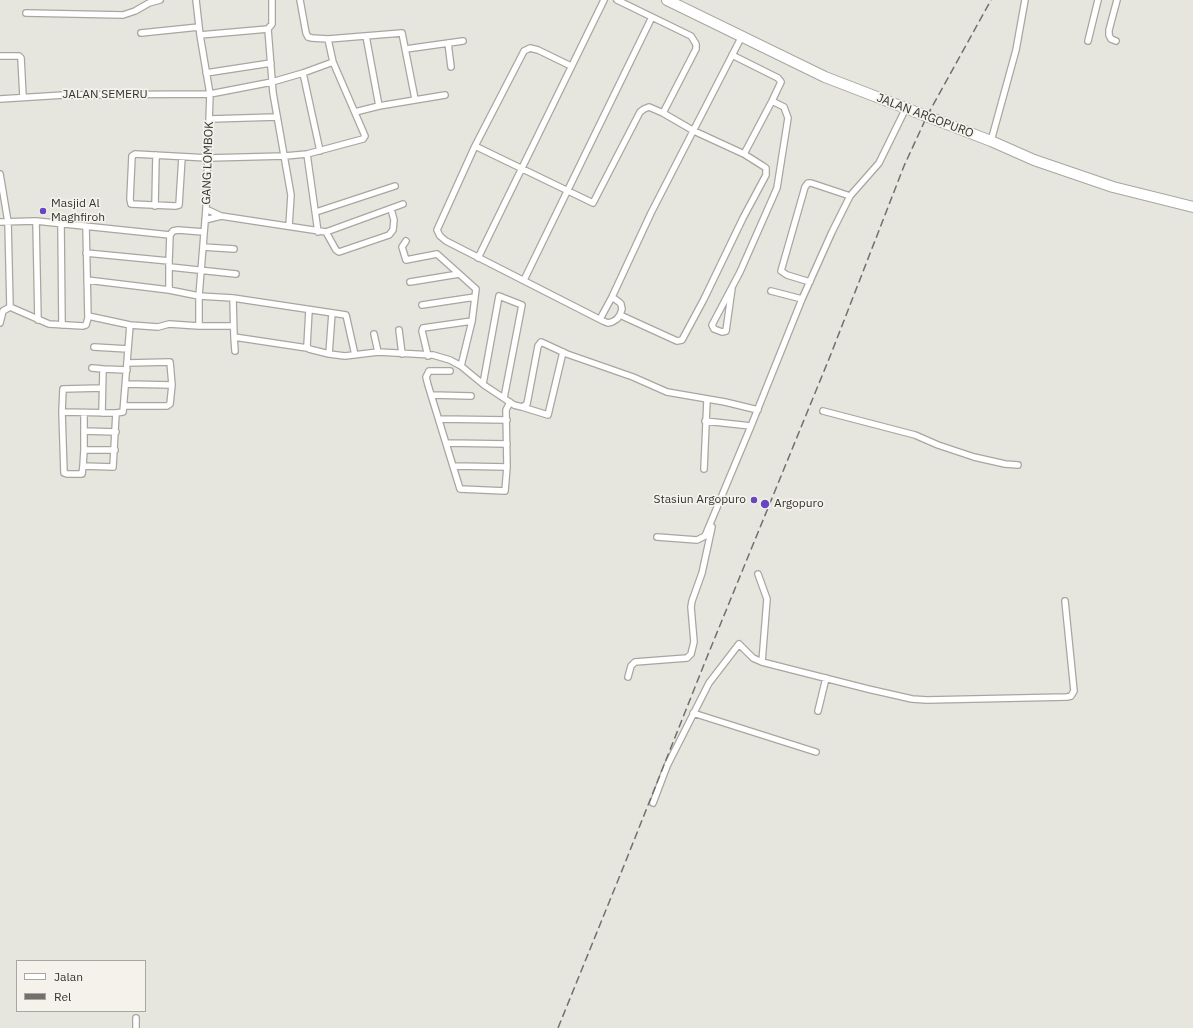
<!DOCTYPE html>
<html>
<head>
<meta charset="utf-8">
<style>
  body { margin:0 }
  #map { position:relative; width:1193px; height:1028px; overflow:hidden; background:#e6e5de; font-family:"IBM Plex Sans",sans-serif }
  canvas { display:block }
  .legend { position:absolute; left:16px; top:960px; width:130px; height:52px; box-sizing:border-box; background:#f4f2eb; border:1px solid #a7a6a1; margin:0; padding:5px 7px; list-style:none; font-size:12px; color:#343431 }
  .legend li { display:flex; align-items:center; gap:8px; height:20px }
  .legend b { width:20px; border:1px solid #a7a6a1 }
</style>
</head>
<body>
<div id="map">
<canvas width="1193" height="1028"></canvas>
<ul class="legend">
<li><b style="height:5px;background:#fff"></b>Jalan</li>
<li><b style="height:5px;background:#71706c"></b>Rel</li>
</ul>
</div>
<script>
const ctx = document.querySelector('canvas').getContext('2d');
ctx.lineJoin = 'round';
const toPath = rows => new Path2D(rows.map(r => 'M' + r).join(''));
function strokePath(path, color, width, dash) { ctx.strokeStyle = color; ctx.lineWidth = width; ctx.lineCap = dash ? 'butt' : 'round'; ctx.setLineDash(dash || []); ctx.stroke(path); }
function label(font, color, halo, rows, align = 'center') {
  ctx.font = font + ' "IBM Plex Sans",sans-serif'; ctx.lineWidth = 3.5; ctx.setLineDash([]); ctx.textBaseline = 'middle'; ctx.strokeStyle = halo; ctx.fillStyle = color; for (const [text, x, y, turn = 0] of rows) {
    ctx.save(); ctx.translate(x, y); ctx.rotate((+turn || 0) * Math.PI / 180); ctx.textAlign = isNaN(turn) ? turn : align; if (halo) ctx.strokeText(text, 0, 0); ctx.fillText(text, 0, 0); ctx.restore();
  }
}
const street = toPath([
  [196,0,200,35,210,94,206,209,199,296,199,326],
  [300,0,306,33,308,37,312,38,328,39,402,33,415,99],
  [26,13,123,15,135,11,149,3,160,0],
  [268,29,273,93,291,195,289,226],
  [141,33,199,27],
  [200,35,268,29,272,24,272,0],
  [366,36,379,106],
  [1088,41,1098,0],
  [1116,41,1111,39,1109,35,1109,30,1117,0],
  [448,43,451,67],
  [406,49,463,41],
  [732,55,778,78,781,82,772,101,744,154],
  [0,56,19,56,21,58,23,97],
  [571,66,538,50,530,48,524,51,475,146,437,230,440,236,446,241,603,321,608,323,612,322,617,319,620,315],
  [206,73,271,63],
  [303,73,320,151],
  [0,99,64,95,210,94,272,82,303,73,333,62],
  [355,112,379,106,445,95],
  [210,119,277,117],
  [991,141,1016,50,1025,0],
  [475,146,593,203,640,112,644,109,649,107,663,113,696,49,696,44,691,36,617,0],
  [307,154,363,139,365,136,333,62,328,39],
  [182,157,179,205,175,206,131,204,130,199,132,156,135,154,208,158,285,156,307,154,318,232],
  [0,174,8,222,10,307,3,311,0,323],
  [155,206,156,155],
  [206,209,221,216,326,232,403,204],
  [316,212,395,186],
  [205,220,221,216],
  [36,221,38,320],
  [0,222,36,221,170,235,173,231,178,230,204,232],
  [61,224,62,325],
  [326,232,336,250,339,252,389,235,393,230,394,220,391,209],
  [406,241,402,247,406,260,437,254,476,289,472,321,461,366,484,385,514,405,522,407,527,404,538,346,541,342,567,354,633,377,667,392,725,402,758,410],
  [203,247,234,249],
  [86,253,169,261,170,235],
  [478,258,604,0],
  [169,261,169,290,199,296,233,298,346,315,355,355],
  [170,267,236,274],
  [87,280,169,290],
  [524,280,652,17],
  [410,282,459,274],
  [810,282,787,275,781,271,805,187,808,183,811,183,850,196],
  [732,288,726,331,722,332,714,329,712,325,740,272,777,188,788,118,784,107,772,101],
  [771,291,802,299],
  [612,297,619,302,621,304,622,309,620,315,677,341,682,340,704,299,743,218,766,175,766,168,763,166,744,154,694,131,663,113],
  [233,298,234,337,307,348],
  [422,305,475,297],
  [10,307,49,324,83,326,86,325,88,318,86,226],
  [309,310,307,346,309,349,329,354,345,356,378,352,433,355,450,360,461,366],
  [88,316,130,325,158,327,169,324,199,326,233,326],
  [600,319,612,297,651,213,742,36],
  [399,330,402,354],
  [374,334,378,352],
  [234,337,235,351],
  [94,347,128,349],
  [329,354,332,313],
  [428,356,422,331,423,328,472,321],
  [92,368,103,369],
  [450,371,429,371,426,377,428,385,460,489,505,491,507,467,506,410,510,402],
  [126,384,172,385],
  [483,384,499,296,522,305,504,398],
  [431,395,471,396],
  [124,406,167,406,170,404,172,385,170,362,127,363],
  [522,407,548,415,563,352],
  [823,411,915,435,938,445,974,457,1005,464,1018,465],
  [62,412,63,389,102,388],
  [84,413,84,450,115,450],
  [102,413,103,369,127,370],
  [116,413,113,467,83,466,82,474,67,474,64,473,62,412,116,413,123,412,130,325],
  [439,419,507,420],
  [705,421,751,426],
  [84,431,116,432],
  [447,443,507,444],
  [83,466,84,450],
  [454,466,507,467],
  [704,469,707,400],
  [657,537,697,540,705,536,751,426,802,299,832,232,850,196,879,163,906,108],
  [758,574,767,599,762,662],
  [628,677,631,666,635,662,687,658,691,654,694,642,691,607,692,601,702,573,712,527],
  [818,711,826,678],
  [693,713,816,752],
  [653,803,667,766,709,683,739,644,753,658,762,662,868,689,912,699,927,700,1067,697,1071,696,1074,691,1065,601],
  [136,1028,136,1018]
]);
const highway = toPath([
  [667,0,825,77,991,141,1034,160,1113,187,1193,207]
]);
strokePath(street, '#a7a69f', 8);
strokePath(highway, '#a7a69f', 12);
strokePath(street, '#fff', 5.5);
strokePath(highway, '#fff', 10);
strokePath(toPath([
  [558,1028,623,868,707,657,831,354,904,166,927,116,991,0]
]), '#71706c', 1.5, [8, 4]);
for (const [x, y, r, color] of [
  [43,211,4,"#6747c0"],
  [754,500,4,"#6747c0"],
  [765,504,5,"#6747c0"]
]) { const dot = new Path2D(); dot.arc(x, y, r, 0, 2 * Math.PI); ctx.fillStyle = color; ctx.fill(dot); strokePath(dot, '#f4f2eb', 1.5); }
label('12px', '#343431', '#f4f2eb', [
  ["JALAN SEMERU",105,95],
  ["JALAN ARGOPURO",925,116,21],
  ["GANG LOMBOK",208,163,-88]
]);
label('12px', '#343431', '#f4f2eb', [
  ["Masjid Al",51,204],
  ["Maghfiroh",51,218],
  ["Stasiun Argopuro",746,500,"right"],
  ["Argopuro",774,504]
], 'left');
</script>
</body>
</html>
